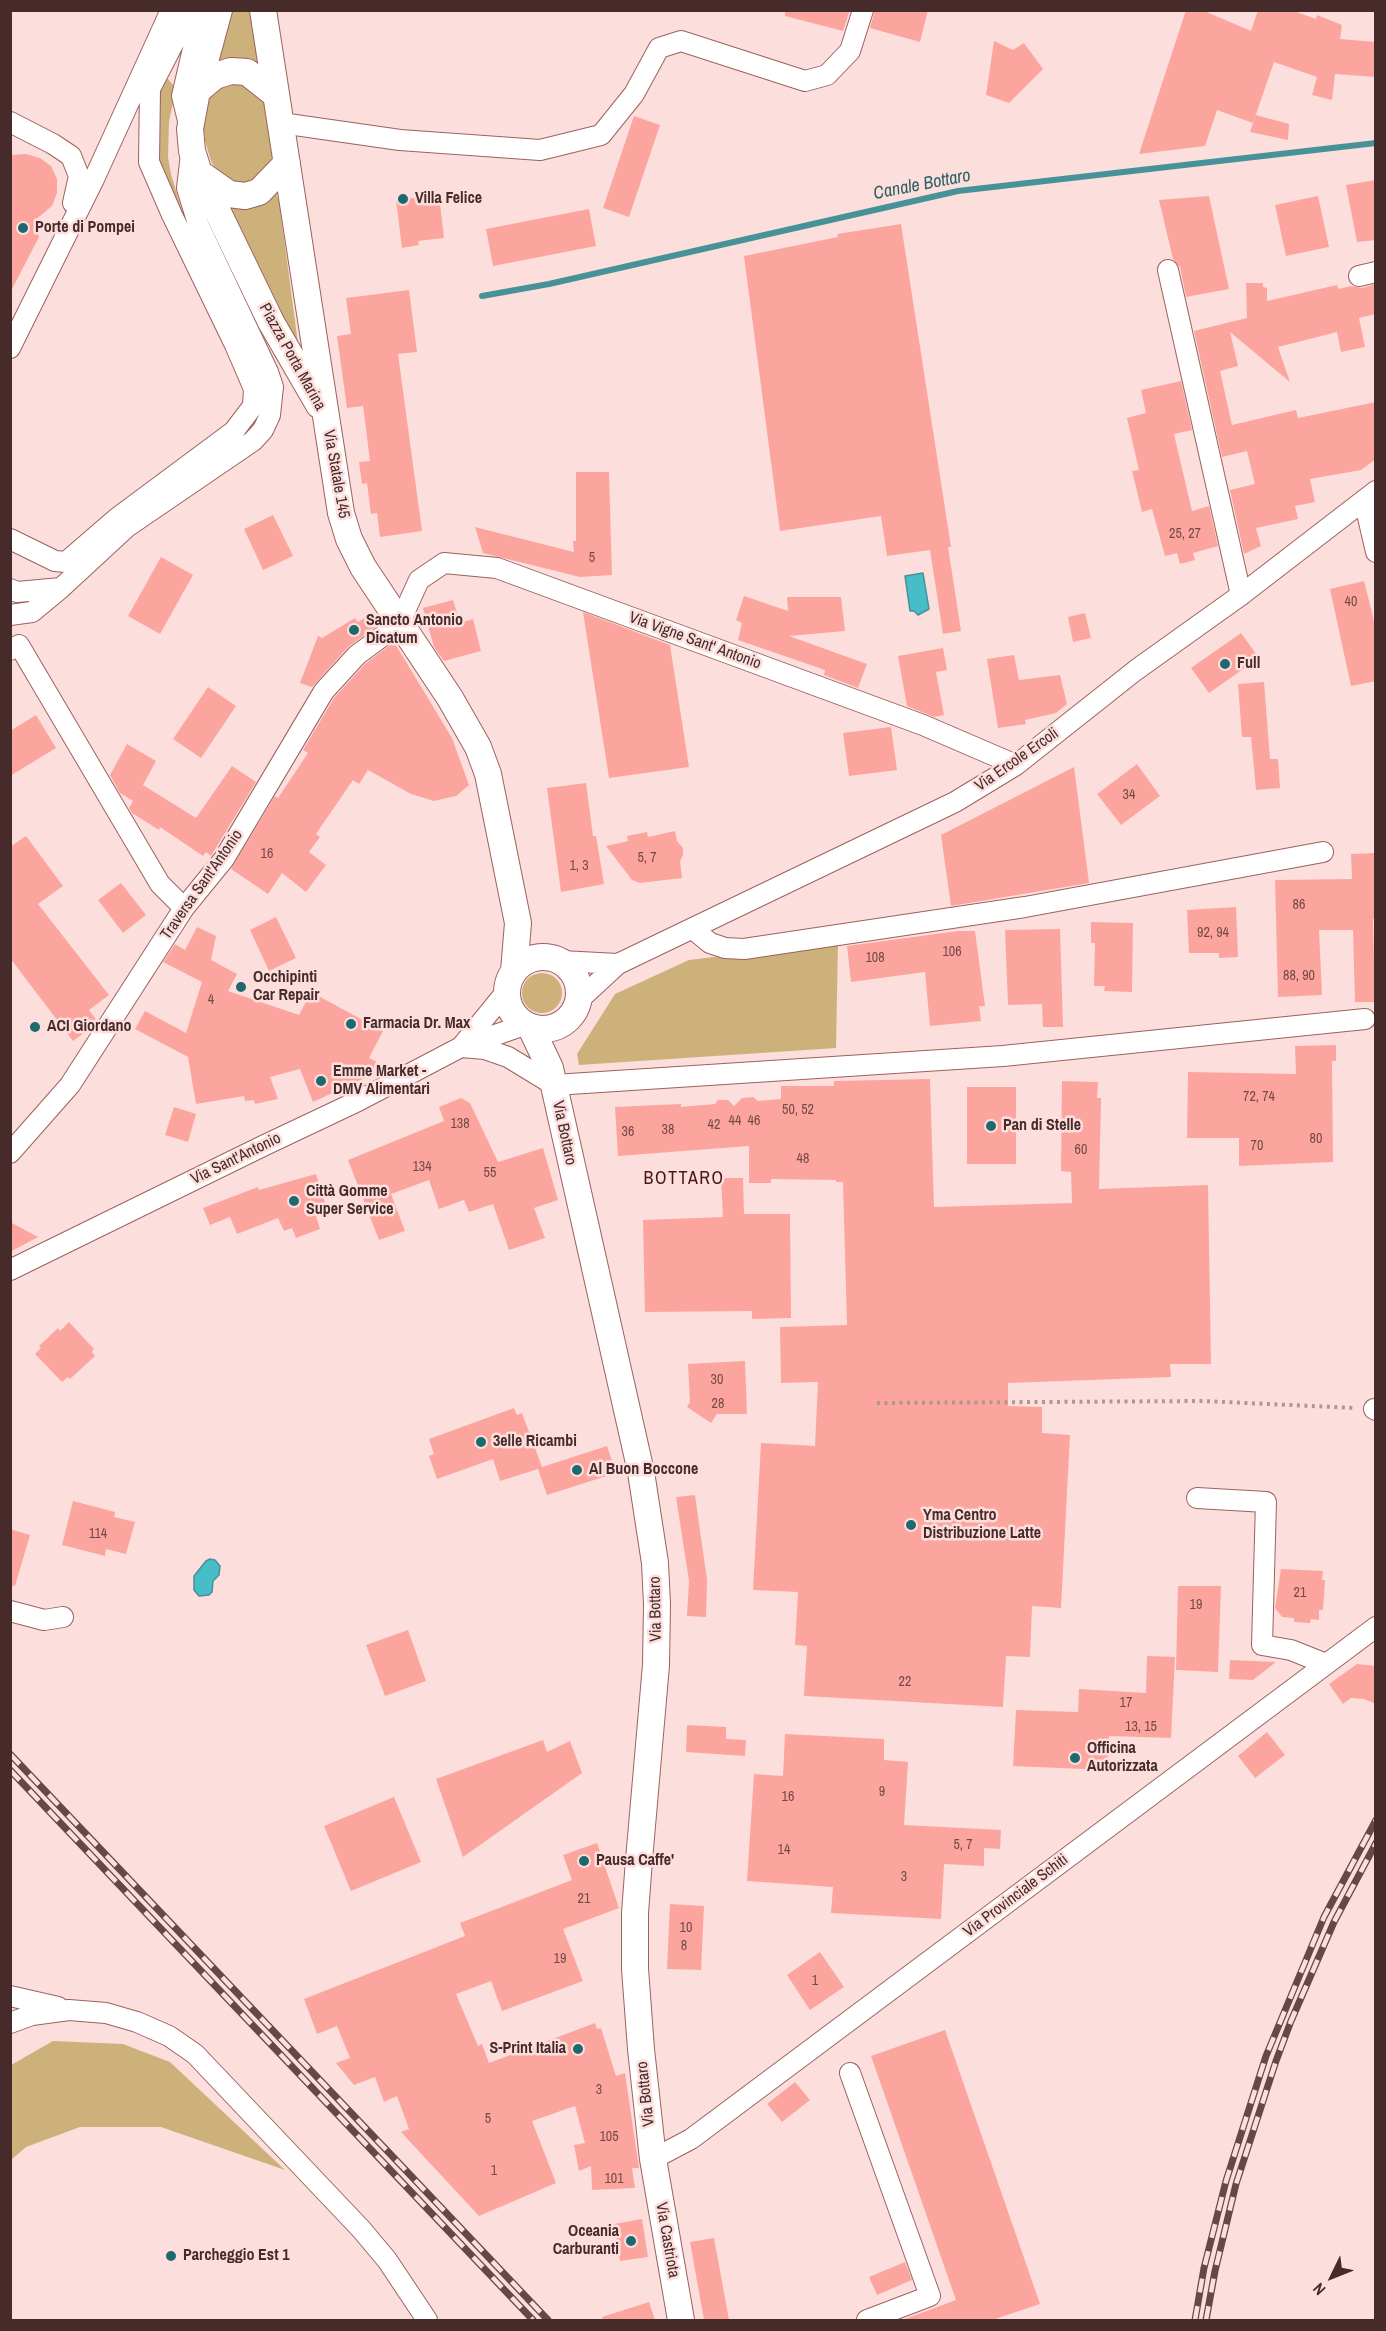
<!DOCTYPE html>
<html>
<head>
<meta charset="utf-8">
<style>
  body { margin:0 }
  #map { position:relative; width:1386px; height:2331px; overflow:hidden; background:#fcdfdd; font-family:"Archivo Narrow",sans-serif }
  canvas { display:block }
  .frame { position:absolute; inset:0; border:12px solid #462b2a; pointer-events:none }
  .north { position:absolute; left:1302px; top:2247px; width:60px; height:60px; -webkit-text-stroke:4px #fcdfdd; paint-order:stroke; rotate:227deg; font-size:16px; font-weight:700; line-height:24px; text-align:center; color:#462b2a }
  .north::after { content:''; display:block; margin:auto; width:21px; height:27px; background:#462b2a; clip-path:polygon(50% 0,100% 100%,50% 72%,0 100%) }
</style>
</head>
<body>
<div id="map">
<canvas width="1386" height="2331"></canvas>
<div class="frame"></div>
<div class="north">N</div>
</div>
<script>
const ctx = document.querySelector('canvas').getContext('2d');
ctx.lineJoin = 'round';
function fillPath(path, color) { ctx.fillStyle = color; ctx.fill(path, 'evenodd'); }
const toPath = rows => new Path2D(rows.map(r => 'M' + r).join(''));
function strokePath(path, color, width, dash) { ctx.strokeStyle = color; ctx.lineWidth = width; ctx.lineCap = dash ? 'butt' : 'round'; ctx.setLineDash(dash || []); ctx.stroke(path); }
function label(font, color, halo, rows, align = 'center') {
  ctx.font = font + ' "Archivo Narrow",sans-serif'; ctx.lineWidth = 5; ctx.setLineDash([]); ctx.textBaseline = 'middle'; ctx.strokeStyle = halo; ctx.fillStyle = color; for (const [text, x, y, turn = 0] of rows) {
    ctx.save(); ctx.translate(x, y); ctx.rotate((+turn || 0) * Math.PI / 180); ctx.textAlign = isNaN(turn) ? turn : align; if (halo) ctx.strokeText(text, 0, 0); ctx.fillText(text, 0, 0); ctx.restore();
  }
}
fillPath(toPath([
  [226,11,250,11,258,64,244,60,211,67],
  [166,77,176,88,169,122,168,157,171,174,185,221,163,174,157,148,160,91],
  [247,82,264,101,272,158,256,181,237,185,219,175,211,161,205,141,203,121,207,101,223,83],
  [276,193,279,201,299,351,227,202],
  [838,942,836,1048,579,1065,577,1054,615,994,689,960],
  '522 993a20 20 0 1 1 40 0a20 20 0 1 1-40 0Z',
  [53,2041,123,2044,170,2062,285,2170,161,2127,80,2127,26,2147,11,2160,11,2065]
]), '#cdb17a');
const water = toPath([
  [923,573,929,609,918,615,914,611,910,611,905,576,923,573],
  [210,1559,215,1560,220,1566,219,1575,213,1581,212,1592,209,1595,199,1596,194,1590,194,1576,206,1561,210,1559]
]);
fillPath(water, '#47bdc7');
strokePath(water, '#479198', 1.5);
strokePath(toPath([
  [482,296,549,284,958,191,1376,143]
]), '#479198', 6);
fillPath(toPath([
  [785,10,850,10,843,31,785,16],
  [875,10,928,10,920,42,870,28],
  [1186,10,1202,10,1251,31,1258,10,1291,10,1316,19,1317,15,1342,25,1340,39,1376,42,1376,77,1335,74,1332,100,1312,95,1317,77,1274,62,1253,123,1217,110,1205,146,1139,154],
  [994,41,1013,50,1024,43,1043,69,1009,103,986,95],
  [1256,115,1289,124,1288,140,1250,132],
  [634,116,660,125,629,217,603,208],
  [26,154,40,158,51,166,57,179,57,193,52,206,34,221,39,237,10,293,10,155],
  [1376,180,1376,240,1357,242,1346,185],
  [439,195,444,238,418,241,419,245,402,248,396,200],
  [1209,196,1229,289,1186,297,1180,267,1173,259,1159,200],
  [1318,196,1329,247,1286,256,1275,205],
  [589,209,596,246,493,266,486,229],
  [901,224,951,547,948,547,961,631,943,634,930,550,887,556,881,516,780,531,744,256,838,237,837,234],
  [1246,283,1263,283,1263,287,1267,288,1267,301,1337,285,1338,289,1352,286,1362,288,1376,284,1376,314,1359,318,1365,347,1341,352,1337,332,1278,347,1290,382,1230,332,1238,366,1220,371,1232,425,1296,410,1298,418,1376,402,1376,459,1361,470,1310,479,1315,502,1295,506,1298,519,1256,528,1261,546,1244,554,1230,490,1255,484,1247,451,1222,457,1194,331,1247,318],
  [409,290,417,352,398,354,422,531,380,537,377,513,371,514,367,483,362,484,359,462,370,461,363,406,347,408,337,336,351,334,346,298],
  [1181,381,1192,430,1174,434,1192,511,1209,506,1218,546,1193,553,1195,560,1180,564,1177,553,1165,556,1152,509,1142,512,1132,471,1139,470,1127,418,1146,413,1141,390],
  [576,472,609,472,612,575,580,577,483,553,475,527,574,552,573,541,576,541],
  [273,515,293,556,263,570,244,529],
  [161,557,193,575,160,634,128,616],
  [1364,581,1376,629,1376,681,1351,686,1330,589],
  [744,596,788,611,787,597,841,597,845,631,789,636,867,664,858,688,824,675,825,670,738,640,742,623,736,620],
  [453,600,460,623,473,619,481,651,444,661,434,647,423,608],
  [583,612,670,645,689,767,609,778],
  [373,613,379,624,348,647,312,687,300,683,318,636,322,638,355,618,358,622],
  [1085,613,1091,638,1073,642,1068,617],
  [1241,633,1259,658,1209,693,1191,668],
  [394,642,452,738,469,785,456,796,434,801,411,794,368,770,359,784,353,780,316,834,320,837,309,852,326,865,306,892,282,873,268,894,231,869,275,796,278,798,308,753,303,750,334,698,365,664],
  [943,648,947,670,936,672,944,715,934,717,907,706,898,656],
  [1014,655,1019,680,1060,675,1067,704,1056,713,1025,720,1026,724,998,728,987,659],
  [1264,682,1270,759,1278,759,1280,788,1256,790,1251,737,1242,737,1238,684],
  [208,687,236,706,201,758,173,739],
  [36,715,56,748,10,776,10,731],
  [891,727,897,770,849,776,843,733],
  [127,744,156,761,143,785,196,818,232,766,256,782,211,856,206,852,203,856,160,827,159,830,132,813,129,808,133,801,120,793,110,775],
  [1137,764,1160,796,1121,825,1097,794],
  [1074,767,1089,883,951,906,941,835],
  [586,783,593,836,596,836,604,884,561,892,547,788],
  [675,831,677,841,683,848,683,855,680,861,682,878,640,883,632,880,606,846,628,841,627,836,647,832,648,837],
  [26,836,63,886,38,904,109,995,89,1010,97,1021,94,1026,73,1041,10,958,10,847],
  [1376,853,1376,919,1373,919,1375,1002,1355,1002,1353,930,1319,930,1322,995,1278,997,1275,880,1352,879,1351,854],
  [121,883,146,915,123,933,98,900],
  [1236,907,1238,957,1219,958,1219,953,1189,953,1187,910],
  [276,917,296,958,269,971,250,930],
  [1091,922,1133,923,1132,992,1104,991,1105,986,1094,986,1095,943,1091,943],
  [197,927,216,936,211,960,237,974,228,991,299,1015,311,992,383,1031,369,1058,377,1062,369,1076,313,1102,300,1069,270,1077,278,1099,255,1104,254,1100,245,1101,244,1096,196,1104,188,1057,135,1029,145,1011,186,1033,202,982,163,962,175,944,185,950],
  [1060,929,1063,1027,1043,1027,1042,1004,1008,1005,1005,930],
  [958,931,975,931,985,1006,979,1006,981,1021,930,1026,925,972,851,982,847,946],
  [1336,1045,1336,1061,1332,1061,1333,1162,1239,1166,1239,1138,1187,1138,1188,1072,1296,1074,1295,1046],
  [930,1079,934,1207,1072,1203,1071,1172,1061,1171,1062,1081,1098,1082,1097,1098,1101,1098,1099,1189,1208,1185,1211,1364,1170,1364,1171,1377,1008,1383,1008,1406,1042,1407,1042,1433,1070,1435,1061,1608,1032,1606,1030,1657,1006,1656,1003,1707,804,1696,807,1646,795,1645,798,1592,753,1590,761,1443,815,1446,818,1382,781,1383,780,1327,847,1325,843,1182,836,1182,836,1180,771,1179,771,1183,749,1183,749,1146,618,1156,615,1107,681,1104,681,1107,715,1104,718,1100,728,1100,734,1106,742,1098,753,1097,758,1101,781,1099,781,1086,834,1086,834,1081],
  [967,1087,1016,1087,1016,1164,967,1164],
  [461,1098,470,1103,498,1162,543,1148,558,1200,534,1208,545,1238,509,1250,493,1204,469,1212,464,1200,439,1209,429,1180,391,1194,405,1231,379,1240,348,1160,444,1121,439,1107],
  [174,1107,196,1114,188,1142,165,1135],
  [316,1174,328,1212,316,1216,320,1229,296,1238,292,1228,284,1231,278,1218,237,1234,230,1217,210,1225,203,1208,258,1187,259,1190],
  [721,1178,743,1178,744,1214,790,1214,791,1318,752,1319,752,1311,645,1312,643,1220,723,1217],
  [10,1222,38,1237,10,1252],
  [69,1322,94,1349,92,1352,95,1356,70,1379,68,1377,62,1382,35,1354,41,1348,39,1346,58,1328,60,1331],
  [745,1361,747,1414,717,1414,711,1423,687,1407,690,1402,688,1364],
  [514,1408,517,1415,522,1413,542,1467,607,1446,616,1473,547,1495,538,1469,500,1481,493,1459,437,1479,429,1456,434,1454,429,1439],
  [695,1495,707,1580,706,1617,687,1616,689,1581,676,1497],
  [73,1501,115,1512,114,1517,135,1522,126,1554,106,1549,105,1556,62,1545],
  [10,1529,30,1535,15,1586,10,1585],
  [1281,1569,1323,1571,1322,1580,1325,1580,1323,1610,1319,1610,1319,1620,1311,1619,1310,1623,1294,1622,1294,1618,1282,1617,1275,1608],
  [1178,1586,1221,1586,1218,1672,1176,1670],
  [408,1630,426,1681,385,1696,366,1645],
  [1147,1656,1175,1657,1171,1738,1109,1736,1107,1770,1013,1766,1016,1710,1078,1712,1079,1689,1146,1693],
  [1230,1660,1276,1662,1253,1680,1229,1679],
  [1357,1664,1376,1666,1376,1704,1364,1699,1351,1698,1343,1704,1329,1684],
  [687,1725,726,1727,726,1739,746,1740,745,1756,686,1752],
  [1267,1732,1285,1755,1255,1778,1238,1756],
  [785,1734,884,1739,884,1760,908,1762,904,1825,1001,1830,1000,1849,984,1848,984,1866,944,1864,941,1919,831,1913,833,1887,747,1881,754,1774,783,1776],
  [543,1740,547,1752,570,1741,582,1773,463,1857,436,1779],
  [394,1797,421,1862,351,1891,324,1826],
  [597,1843,619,1908,563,1929,583,1981,502,2011,491,1981,456,1994,478,2046,482,2044,489,2063,595,2023,597,2029,601,2028,616,2076,625,2073,639,2168,632,2168,635,2188,592,2190,591,2166,579,2171,574,2145,585,2143,575,2106,532,2121,556,2183,479,2216,401,2132,409,2129,397,2096,384,2102,375,2077,354,2085,336,2063,350,2058,337,2026,317,2034,304,1999,465,1936,460,1923,572,1880,563,1855],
  [670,1904,704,1906,701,1970,667,1969],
  [820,1952,844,1987,810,2010,787,1975],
  [945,2030,1040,2304,992,2320,905,2319,956,2300,871,2056],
  [795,2082,810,2100,782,2122,767,2104],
  [642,2219,648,2257,620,2261,614,2224],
  [714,2238,729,2320,704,2320,690,2242],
  [905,2262,912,2280,877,2295,869,2277],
  [649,2302,655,2320,603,2320,602,2317]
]), '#fca59f');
const minor = toPath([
  [10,122,53,144,71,156,79,176,73,203],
  [281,123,400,140,540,150,601,135,634,94,659,48,681,41,805,81,827,75,850,51,863,10],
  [189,125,182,96,202,10],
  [1168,270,1241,595],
  [1359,276,1376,272],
  [10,348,94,179,171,10],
  [1364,500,1376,552],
  [10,539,55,561,66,562,117,518,234,431,253,406,254,389,235,345,172,215,149,162,150,89,185,21,186,10],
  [10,589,17,592,61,588,127,527,253,441,263,430,270,415,273,387,268,372,198,224,187,188,191,154],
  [10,615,32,612,61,588],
  [10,650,19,645,160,884,184,908],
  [693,929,710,943,725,948,744,949,1025,907,1323,852],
  [561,961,618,964],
  [579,1000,618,964,955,802,1016,765,1136,670,1241,595,1376,491],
  [461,1047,485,1049,508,1057,554,1085,1003,1056,1365,1019],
  [461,1047,506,992],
  [10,1153,70,1085,184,908,224,859,324,691,357,655,399,624,419,580,444,563,497,568,923,725,1016,765],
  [10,1270,265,1145,358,1101,461,1047,524,1025],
  [1374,1409,1376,1410],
  [1197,1498,1266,1502,1262,1645,1291,1650,1326,1664],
  [10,1611,44,1620,63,1617],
  [10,1996,58,2007],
  [10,2023,32,2015,69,2010,106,2013,137,2022,169,2036,195,2054,361,2229,387,2260,427,2320],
  [850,2073,930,2296,867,2320],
  [653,2159,691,2139,1376,1627]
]);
const major = toPath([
  [219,10,197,91,190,129,192,151,199,173,271,322,319,405],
  [263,10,341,513,349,539,363,567,450,698,478,747,488,774,518,923,514,971],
  [197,91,215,76,231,71,247,72,276,95],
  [199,173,229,194,245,196,259,192,287,163],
  '507 993a36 36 0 1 1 72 0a36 36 0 1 1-72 0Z',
  [531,1028,550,1068,641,1472,655,1563,657,1604,656,1665,639,1860,635,1913,635,1969,641,2049,653,2159,681,2320]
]);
strokePath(minor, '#9d615d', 22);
strokePath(major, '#9d615d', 28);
strokePath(toPath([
  [877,1403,1203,1401,1355,1408]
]), '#b29695', 4, [3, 4.5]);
strokePath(minor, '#fff', 20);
strokePath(major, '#fff', 26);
const rail = toPath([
  [10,1754,548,2320],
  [10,1770,533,2320],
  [1195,2320,1204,2268,1226,2181,1266,2056,1324,1917,1376,1820],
  [1206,2320,1215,2271,1236,2184,1276,2061,1291,2021,1334,1922,1376,1843]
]);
strokePath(rail, '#654948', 7);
strokePath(rail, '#fcdfdd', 4.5, [14]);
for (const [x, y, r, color] of [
  [403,199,6,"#1d6970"],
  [23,228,6,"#1d6970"],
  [354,630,6,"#1d6970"],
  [1225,664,6,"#1d6970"],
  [241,987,6,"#1d6970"],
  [351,1024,6,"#1d6970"],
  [35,1027,6,"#1d6970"],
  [321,1081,6,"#1d6970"],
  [991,1126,6,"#1d6970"],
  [294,1201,6,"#1d6970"],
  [481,1442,6,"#1d6970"],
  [577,1470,6,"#1d6970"],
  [911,1525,6,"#1d6970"],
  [1075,1758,6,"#1d6970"],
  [584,1861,6,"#1d6970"],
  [578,2049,6,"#1d6970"],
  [631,2241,6,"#1d6970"],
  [171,2256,6,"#1d6970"]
]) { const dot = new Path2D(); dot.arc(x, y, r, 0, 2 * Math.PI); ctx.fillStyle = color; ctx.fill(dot); strokePath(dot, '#fcdfdd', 2); }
label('14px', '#744a47', null, [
  ["25, 27",1185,534],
  ["5",592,558],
  ["40",1351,602],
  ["34",1129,795],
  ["16",267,854],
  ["5, 7",647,858],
  ["1, 3",579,866],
  ["86",1299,905],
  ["92, 94",1213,933],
  ["106",952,952],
  ["108",875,958],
  ["88, 90",1299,976],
  ["4",211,1000],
  ["72, 74",1259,1097],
  ["50, 52",798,1110],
  ["44",735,1121],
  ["46",754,1121],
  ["138",460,1124],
  ["42",714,1125],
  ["38",668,1130],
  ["36",628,1132],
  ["80",1316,1139],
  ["70",1257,1146],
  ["60",1081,1150],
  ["48",803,1159],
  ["134",422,1167],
  ["55",490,1173],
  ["30",717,1380],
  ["28",718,1404],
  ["114",98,1534],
  ["21",1300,1593],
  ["19",1196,1605],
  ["22",905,1682],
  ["17",1126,1703],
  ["13, 15",1141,1727],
  ["9",882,1792],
  ["16",788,1797],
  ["5, 7",963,1845],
  ["14",784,1850],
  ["3",904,1877],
  ["21",584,1899],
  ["10",686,1928],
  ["8",684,1946],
  ["19",560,1959],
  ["1",815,1981],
  ["3",599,2090],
  ["5",488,2119],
  ["105",609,2137],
  ["1",494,2171],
  ["101",614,2179]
]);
label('bold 16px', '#462b2a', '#fcdfdd', [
  ["Villa Felice",415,199],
  ["Porte di Pompei",35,228],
  ["Sancto Antonio",366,621],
  ["Dicatum",366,639],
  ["Full",1237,664],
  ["Occhipinti",253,978],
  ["Car Repair",253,996],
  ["Farmacia Dr. Max",363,1024],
  ["ACI Giordano",47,1027],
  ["Emme Market -",333,1072],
  ["DMV Alimentari",333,1090],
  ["Pan di Stelle",1003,1126],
  ["Città Gomme",306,1192],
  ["Super Service",306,1210],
  ["3elle Ricambi",493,1442],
  ["Al Buon Boccone",589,1470],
  ["Yma Centro",923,1516],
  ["Distribuzione Latte",923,1534],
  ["Officina",1087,1749],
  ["Autorizzata",1087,1767],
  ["Pausa Caffe'",596,1861],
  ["S-Print Italia",566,2049,"right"],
  ["Oceania",619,2232,"right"],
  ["Carburanti",619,2250,"right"],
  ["Parcheggio Est 1",183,2256]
], 'left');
label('16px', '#462b2a', '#fcdfdd', [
  ["Piazza Porta Marina",292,357,61],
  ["Via Statale 145",336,474,80],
  ["Via Vigne Sant' Antonio",695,641,20],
  ["Via Ercole Ercoli",1017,760,-35],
  ["Traversa Sant'Antonio",202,885,-55],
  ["Via Bottaro",564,1133,78],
  ["Via Sant'Antonio",236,1159,-26],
  ["Via Bottaro",656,1609,-91],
  ["Via Provinciale Schiti",1016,1896,-37],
  ["Via Bottaro",646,2094,-96],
  ["Via Castriota",667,2240,80]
]);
label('italic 18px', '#306166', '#fcdfdd', [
  ["Canale Bottaro",922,185,-11]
]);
ctx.letterSpacing = '1.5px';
label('18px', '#491515', '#fcdfdd', [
  ["BOTTARO",684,1179]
]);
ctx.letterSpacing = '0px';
</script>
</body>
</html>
